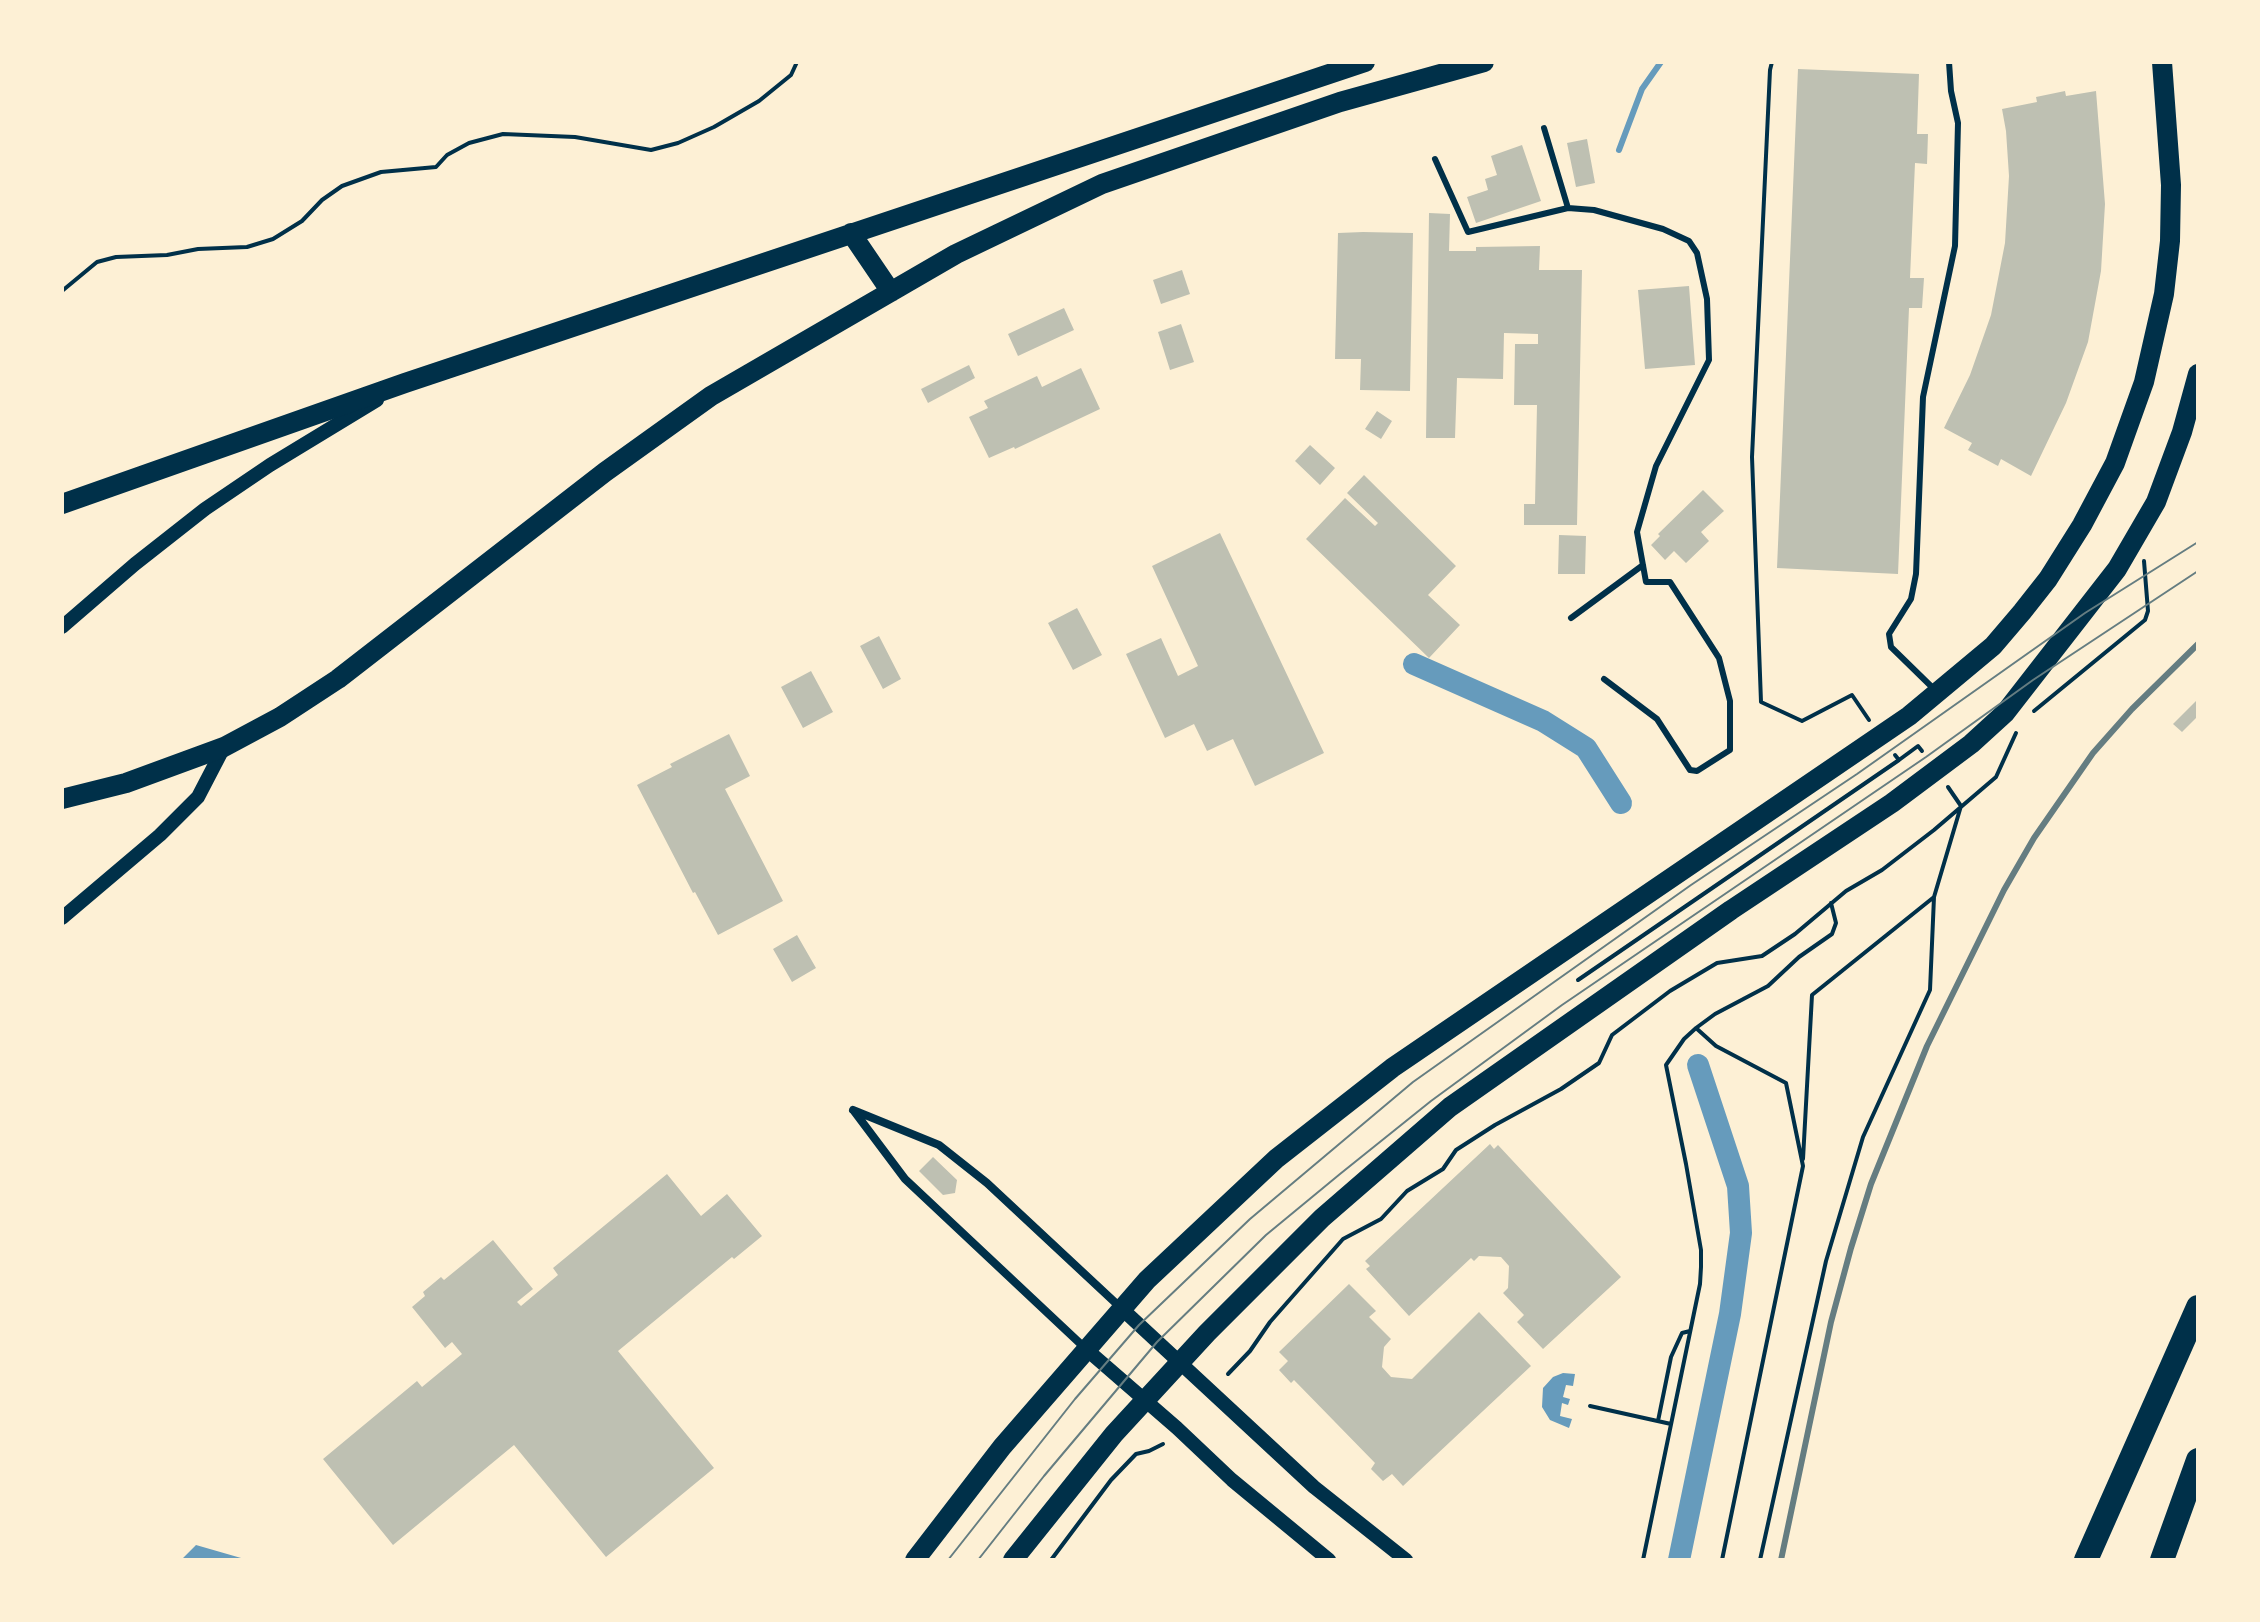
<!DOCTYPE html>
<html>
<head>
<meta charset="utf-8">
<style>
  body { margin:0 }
  #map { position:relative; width:2260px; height:1622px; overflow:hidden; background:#fdf0d5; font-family:"Fira Sans Condensed",sans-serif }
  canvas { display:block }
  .frame { position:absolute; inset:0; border:64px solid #fdf0d5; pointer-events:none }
</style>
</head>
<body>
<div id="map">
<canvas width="2260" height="1622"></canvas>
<div class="frame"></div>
</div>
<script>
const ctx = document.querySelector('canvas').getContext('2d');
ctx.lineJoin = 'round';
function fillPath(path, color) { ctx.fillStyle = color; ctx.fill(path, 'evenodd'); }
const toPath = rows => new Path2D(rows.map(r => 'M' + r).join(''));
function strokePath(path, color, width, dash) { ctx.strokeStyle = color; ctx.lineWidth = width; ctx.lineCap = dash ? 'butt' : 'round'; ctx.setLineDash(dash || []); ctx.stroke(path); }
fillPath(toPath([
  [1563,1373,1575,1374,1573,1386,1566,1385,1563,1397,1570,1399,1568,1405,1562,1403,1560,1416,1572,1419,1569,1428,1550,1420,1542,1407,1543,1388,1553,1377],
  [196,1545,248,1560,181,1560]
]), '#669bbc');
strokePath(toPath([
  [1619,150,1642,89,1661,62]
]), '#669bbc', 6);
strokePath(toPath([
  [1414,664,1543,721,1586,748,1621,803],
  [1679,1560,1730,1314,1741,1233,1738,1186,1698,1065]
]), '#669bbc', 22);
fillPath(toPath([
  [1798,69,1919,74,1917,134,1928,134,1927,164,1915,163,1910,278,1924,278,1922,308,1909,308,1898,574,1777,568],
  [2065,91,2066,96,2096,91,2105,204,2101,271,2088,342,2066,403,2031,476,2001,459,1998,466,1968,450,1972,443,1944,428,1970,375,1991,315,2005,243,2009,176,2006,131,2002,109,2037,102,2036,97],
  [1587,139,1595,183,1576,187,1567,143],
  [1522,145,1541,201,1476,223,1467,197,1488,190,1485,179,1497,175,1491,156],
  [1429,213,1450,214,1449,251,1476,251,1476,247,1540,246,1539,270,1582,270,1577,525,1524,525,1524,504,1535,504,1537,405,1514,405,1515,344,1538,344,1538,334,1504,333,1503,379,1457,378,1455,438,1426,438],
  [1363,232,1413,233,1410,391,1360,390,1361,359,1335,359,1338,233],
  [1182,270,1190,294,1161,304,1153,280],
  [1689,286,1695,365,1645,369,1638,290],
  [1064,308,1074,330,1018,356,1008,334],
  [1181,324,1194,362,1170,370,1158,332],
  [969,365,975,378,928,403,921,389],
  [1081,368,1100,409,1015,449,1014,447,989,458,969,417,988,408,984,401,1037,376,1042,387],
  [1377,411,1392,421,1381,439,1365,429],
  [1310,445,1335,468,1320,485,1295,461],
  [1364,475,1456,566,1428,595,1460,625,1429,658,1306,539,1345,498,1375,526,1378,523,1347,493],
  [1703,490,1724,511,1701,532,1709,541,1686,563,1674,551,1665,560,1651,545,1660,536,1658,534],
  [1220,533,1324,753,1255,786,1233,739,1207,751,1194,724,1165,738,1126,654,1161,638,1178,676,1198,666,1152,566],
  [1559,535,1586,536,1585,574,1558,574],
  [1077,608,1102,655,1073,670,1048,623],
  [879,636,901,679,883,689,860,646],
  [811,671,833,712,803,728,781,687],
  [2198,699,2198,716,2182,732,2173,724],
  [729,734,750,776,725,789,783,901,718,935,695,892,693,893,637,785,672,767,670,764],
  [797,935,816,968,792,982,773,949],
  [1490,1144,1494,1149,1498,1145,1621,1277,1543,1349,1517,1322,1524,1315,1503,1293,1508,1288,1509,1266,1501,1257,1479,1256,1474,1261,1471,1258,1409,1316,1366,1269,1370,1266,1365,1261],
  [933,1157,957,1180,955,1193,943,1195,919,1171],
  [667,1174,701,1216,727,1194,762,1236,734,1259,732,1257,618,1351,714,1468,606,1557,514,1445,393,1545,323,1459,417,1381,422,1387,462,1354,452,1342,445,1348,412,1307,425,1296,423,1292,441,1277,444,1280,493,1240,533,1289,517,1302,521,1306,558,1275,553,1268],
  [1349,1284,1376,1311,1369,1317,1391,1339,1384,1347,1382,1367,1391,1377,1412,1379,1479,1312,1531,1366,1403,1486,1392,1474,1383,1481,1371,1469,1375,1463,1294,1380,1291,1383,1279,1370,1288,1361,1279,1352]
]), '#bec0b2');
strokePath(toPath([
  [1772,62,1770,70,1752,457,1761,702,1802,721,1852,695,1869,720],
  [62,291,97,262,116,257,167,255,198,249,247,247,273,239,302,221,322,200,342,186,381,172,436,167,447,155,469,143,503,134,575,137,651,150,678,143,714,127,759,101,791,75,797,62],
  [2034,711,2145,620,2148,611,2144,561],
  [1895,755,1899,760,1918,746,1922,751],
  [1578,980,1899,760],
  [1696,1028,1716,1046,1786,1083,1803,1166,1722,1560],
  [1803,1159,1812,995,1934,897,1961,806,1948,787],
  [1228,1374,1250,1351,1270,1322,1343,1239,1381,1219,1407,1191,1443,1169,1456,1150,1495,1125,1561,1089,1599,1063,1612,1035,1670,991,1717,963,1762,956,1795,934,1846,891,1882,870,1934,830,1996,777,2016,733],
  [1590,1406,1671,1424],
  [1658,1421,1671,1357,1682,1333,1690,1331],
  [1051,1560,1111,1480,1136,1454,1149,1451,1163,1444],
  [1643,1560,1700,1284,1701,1267,1701,1250,1686,1164,1666,1065,1684,1039,1696,1028,1715,1014,1768,986,1799,957,1832,934,1836,923,1831,903],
  [1760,1560,1826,1261,1863,1137,1930,990,1934,897]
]), '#003049', 4);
strokePath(toPath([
  [1544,128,1568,208,1594,210,1663,229,1689,241,1697,253,1707,299,1709,360,1656,466,1637,532,1646,582,1670,582,1719,658,1730,701,1730,750,1697,771,1690,770,1657,719,1604,679],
  [1435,159,1468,232,1568,208],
  [1571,618,1643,565],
  [1936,691,1891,647,1889,634,1911,599,1916,574,1923,397,1955,246,1958,123,1951,91,1949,62]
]), '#003049', 6);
strokePath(toPath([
  [853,1110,939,1145,987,1183,1121,1308],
  [854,1111,905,1179,1086,1349]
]), '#003049', 8);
strokePath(toPath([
  [62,627,135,564,205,509,270,465,377,400],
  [62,918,160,835,198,797,224,747],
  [1121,1308,1314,1487,1406,1560],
  [1086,1349,1177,1428,1232,1480,1329,1560]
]), '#003049', 14);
strokePath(toPath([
  [851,233,891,292],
  [62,504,405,383,1365,62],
  [62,799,126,783,224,747,280,717,338,679,605,472,711,396,956,254,1102,184,1340,102,1484,62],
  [915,1560,1002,1447,1147,1280,1277,1158,1392,1068,1909,716,1993,646,2022,612,2048,579,2082,525,2115,463,2144,382,2164,294,2170,241,2171,185,2162,62],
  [1013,1560,1114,1434,1207,1333,1322,1218,1450,1107,1731,910,1892,803,1971,744,2005,713,2117,569,2156,502,2182,432,2198,374]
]), '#003049', 20);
strokePath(toPath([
  [2086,1560,2198,1307],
  [2162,1560,2198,1460]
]), '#003049', 24);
strokePath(toPath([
  [948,1560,1075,1399,1139,1325,1250,1219,1413,1082,1691,885,1857,774,2085,613,2198,542],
  [978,1560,1044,1476,1157,1342,1266,1235,1340,1174,1431,1101,1562,1005,1926,757,2033,680,2198,571]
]), '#657d81', 2);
strokePath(toPath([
  [1781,1560,1831,1322,1851,1248,1871,1184,1927,1046,2004,890,2034,838,2093,753,2132,709,2198,644]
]), '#657d81', 6);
</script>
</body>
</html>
